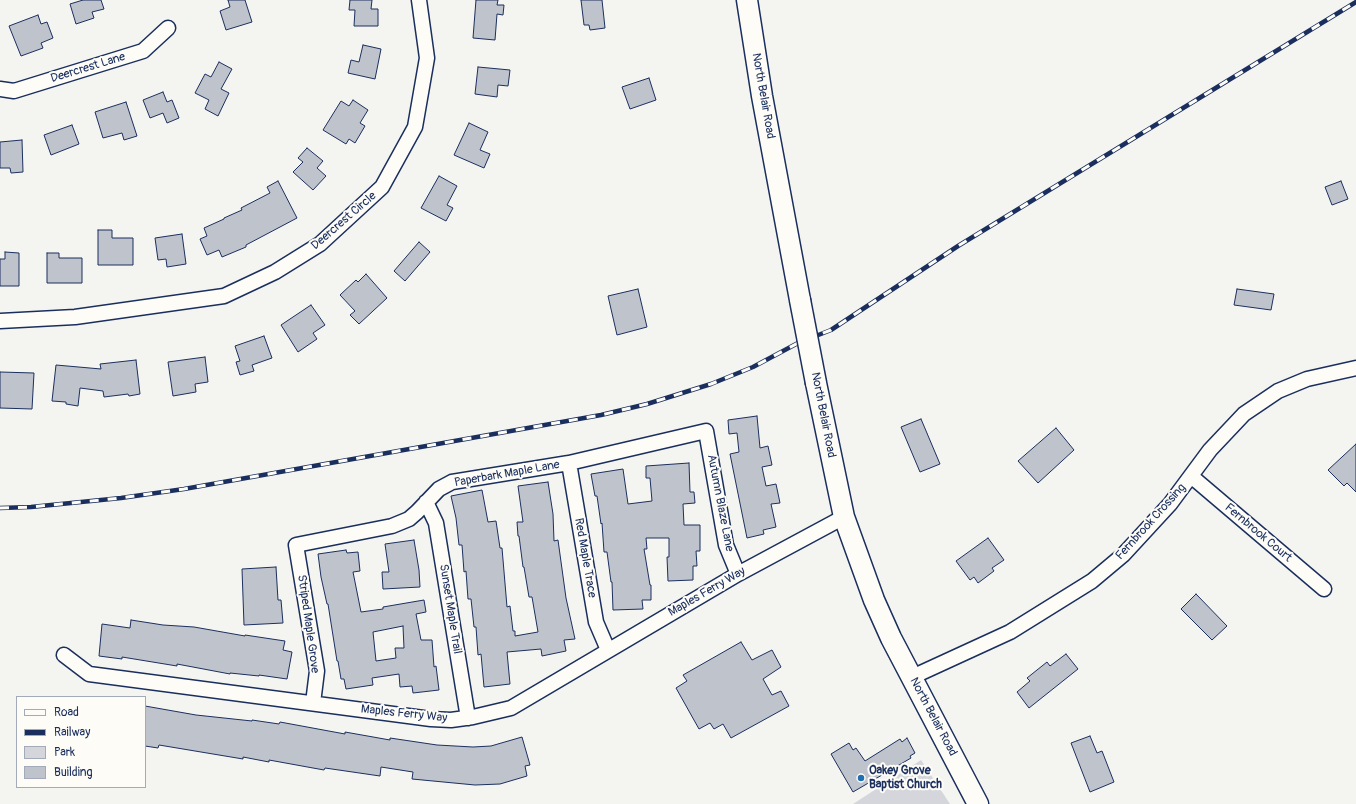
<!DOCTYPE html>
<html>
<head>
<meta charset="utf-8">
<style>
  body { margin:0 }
  #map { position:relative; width:1356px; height:804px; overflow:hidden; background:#f4f4f1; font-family:Pangolin,sans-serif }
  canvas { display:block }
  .legend { position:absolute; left:16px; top:696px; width:130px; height:92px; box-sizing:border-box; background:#fdfcf7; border:1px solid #a3aaba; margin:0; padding:5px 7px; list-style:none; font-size:12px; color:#1b2f5e }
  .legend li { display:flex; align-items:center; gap:8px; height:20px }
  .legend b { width:20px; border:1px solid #a3aaba }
</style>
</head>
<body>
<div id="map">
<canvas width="1356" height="804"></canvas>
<ul class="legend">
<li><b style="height:5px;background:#fdfcf7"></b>Road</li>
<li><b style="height:5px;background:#1b2f5e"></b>Railway</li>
<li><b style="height:11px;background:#d4d6db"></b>Park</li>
<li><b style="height:11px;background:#bfc3cc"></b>Building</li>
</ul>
</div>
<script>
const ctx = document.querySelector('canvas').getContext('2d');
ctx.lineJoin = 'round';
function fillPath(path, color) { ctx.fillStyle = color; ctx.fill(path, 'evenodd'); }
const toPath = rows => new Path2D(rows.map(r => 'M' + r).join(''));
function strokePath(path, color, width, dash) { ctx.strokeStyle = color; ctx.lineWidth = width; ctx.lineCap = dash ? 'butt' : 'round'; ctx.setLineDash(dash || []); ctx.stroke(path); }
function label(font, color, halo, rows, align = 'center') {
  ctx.font = font + ' Pangolin,sans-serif'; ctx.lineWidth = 4; ctx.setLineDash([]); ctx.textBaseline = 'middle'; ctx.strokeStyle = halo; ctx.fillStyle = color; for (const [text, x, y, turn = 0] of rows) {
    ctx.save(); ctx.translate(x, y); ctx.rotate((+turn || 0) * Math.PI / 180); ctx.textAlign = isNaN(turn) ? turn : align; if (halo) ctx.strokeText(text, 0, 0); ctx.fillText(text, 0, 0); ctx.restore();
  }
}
fillPath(toPath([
  [921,760,950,804,853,804]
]), '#d4d6db');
const building = toPath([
  [83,0,101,0,104,9,92,12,94,18,76,24,70,4,83,0],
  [228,0,245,0,252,22,226,30,220,11,230,7,228,0],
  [350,0,372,0,371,9,378,9,378,26,354,26,355,10,349,10,350,0],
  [476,0,498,0,497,5,504,5,503,15,497,14,495,40,473,38,476,0],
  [581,0,602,0,605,28,590,30,589,25,584,25,581,0],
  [38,15,41,24,47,22,53,38,41,43,43,48,21,56,9,26,38,15],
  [363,45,381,49,375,79,348,73,351,60,359,62,363,45],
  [219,62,232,69,221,89,229,93,218,116,205,109,209,100,195,93,205,74,211,77,219,62],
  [478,67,510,70,508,86,498,85,497,97,475,94,478,67],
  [649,78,656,100,630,109,622,87,649,78],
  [163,92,167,102,172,100,179,118,167,123,163,113,150,118,143,100,163,92],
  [353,100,368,110,360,123,365,126,355,143,349,139,346,144,323,130,341,101,349,106,353,100],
  [126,102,137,136,124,140,122,133,103,138,95,112,126,102],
  [469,123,488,132,480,150,490,154,484,168,454,155,469,123],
  [72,125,79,144,51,155,44,135,72,125],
  [22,140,23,172,11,173,10,168,0,168,0,142,22,140],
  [307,148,323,161,317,168,326,176,313,190,293,172,303,162,298,158,307,148],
  [439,176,457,186,447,205,453,208,446,221,421,208,439,176],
  [278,181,297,218,246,245,246,247,222,257,219,250,207,255,200,239,207,236,204,228,224,219,224,218,242,210,241,208,270,193,267,187,278,181],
  [1341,181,1348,199,1332,205,1325,187,1341,181],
  [98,230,112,230,112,238,133,238,133,265,98,265,98,230],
  [182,234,186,264,167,267,166,259,158,260,155,238,182,234],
  [419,242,430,252,405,281,394,271,419,242],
  [5,252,19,253,19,286,0,286,0,259,5,259,5,252],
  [47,253,59,253,59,258,82,258,82,283,47,283,47,253],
  [366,274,387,298,359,324,350,315,355,311,340,295,356,280,358,282,366,274],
  [638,289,647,327,617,335,608,296,638,289],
  [1237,289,1274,294,1271,310,1234,305,1237,289],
  [311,305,325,325,313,333,317,339,298,352,281,325,311,305],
  [264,336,272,358,252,365,254,371,240,375,236,362,240,361,235,346,264,336],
  [205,357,208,382,195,384,196,392,173,396,168,362,205,357],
  [136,360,140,394,129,396,128,394,104,397,103,391,80,388,78,406,66,404,66,402,52,401,56,365,101,369,100,364,136,360],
  [0,372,34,373,32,409,0,408,0,372],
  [757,416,760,448,768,446,772,465,762,467,766,486,776,484,780,503,771,504,776,527,763,530,764,534,747,538,730,454,739,452,737,433,729,434,728,420,757,416],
  [921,419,940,464,920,472,901,427,921,419],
  [1056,428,1074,450,1038,483,1018,461,1056,428],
  [1356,444,1356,492,1347,483,1344,486,1328,470,1356,444],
  [689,463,690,492,694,492,695,503,683,504,684,525,700,525,700,551,696,551,697,566,693,566,693,580,668,581,667,557,669,557,669,538,646,538,647,549,644,549,650,585,651,585,651,600,642,600,643,609,613,610,612,582,611,582,607,552,604,552,602,523,601,524,597,496,595,496,591,474,623,469,628,504,652,501,650,478,646,478,646,466,689,463],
  [548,482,553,514,554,541,558,540,566,598,575,639,564,640,566,651,542,656,541,649,507,652,510,684,484,687,481,654,478,655,476,627,474,627,471,599,468,599,466,571,464,572,462,545,459,545,456,518,451,496,482,490,488,522,496,521,500,548,502,548,507,607,510,606,513,631,515,631,515,636,538,632,532,597,529,597,524,567,523,567,519,536,518,536,517,522,523,522,518,486,548,482],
  [988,538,1004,560,992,568,994,571,978,583,974,577,970,580,956,561,988,538],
  [414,540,419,570,420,587,383,589,382,572,389,572,385,544,414,540],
  [346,550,347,553,358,552,360,571,353,572,361,612,383,609,383,607,424,600,426,612,416,614,421,640,432,640,434,667,436,666,439,690,413,693,412,686,400,687,399,674,372,678,373,685,346,689,344,679,341,679,338,661,337,661,328,604,327,604,321,577,318,554,346,550],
  [403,626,404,648,395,648,396,658,376,661,373,632,403,626],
  [276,567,278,600,281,600,283,623,244,625,242,569,276,567],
  [1196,594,1227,626,1212,640,1181,609,1196,594],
  [131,620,163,625,194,627,245,636,245,635,285,641,283,650,292,652,287,679,259,675,259,676,230,673,230,674,177,664,177,666,122,657,122,659,99,656,102,624,130,628,131,620],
  [741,642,752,660,772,650,781,667,763,679,772,695,781,691,789,706,731,738,723,724,714,729,710,723,699,729,676,688,687,681,683,675,741,642],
  [1066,654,1078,669,1029,708,1017,692,1030,681,1027,678,1047,662,1050,666,1066,654],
  [145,706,196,715,252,721,252,720,279,724,280,722,345,734,345,732,390,740,390,738,437,745,473,747,491,746,522,737,530,765,525,766,527,776,500,784,475,785,412,779,413,772,381,767,380,776,325,768,324,770,269,760,269,762,243,757,243,759,159,745,158,748,145,746,145,706],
  [1090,736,1097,753,1102,751,1114,782,1090,792,1071,743,1090,736],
  [907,738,915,753,910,756,911,758,853,792,831,754,849,743,853,750,856,748,865,761,900,739,902,742,907,738]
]);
fillPath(building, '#bfc3cc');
strokePath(building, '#1b2f5e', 1);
const street = toPath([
  [0,89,14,91,143,51,168,28],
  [0,321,75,317,224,296,275,272,320,244,382,187,415,127,427,58,419,0],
  [569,463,596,622,608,650],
  [1191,476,1324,589],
  [426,502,436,523,468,718],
  [64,655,89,674,431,719,451,720,473,717,511,708,738,574,844,517],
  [912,677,1010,632,1092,581,1123,555,1170,504,1210,450,1244,414,1278,391,1307,379,1356,368],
  [313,703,317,671,296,545,392,526,409,519,417,512,439,489,452,482,569,463,706,431,726,545,738,574]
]);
const secondary = toPath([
  [747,0,762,96,800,300],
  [816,383,844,517,874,600,891,638,978,804]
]);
strokePath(street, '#1b2f5e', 17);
strokePath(secondary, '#1b2f5e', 23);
strokePath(street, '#fdfcf7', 14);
strokePath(secondary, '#fdfcf7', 20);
const rail = toPath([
  [0,508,31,507,121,498,184,489,601,415,647,404,711,384,753,367,798,343,831,330,958,246,1356,2]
]);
strokePath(rail, '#1b2f5e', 4.5);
strokePath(rail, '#fdfcf7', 3, [9]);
const secondaryBridge = toPath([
  [800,300,816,383]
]);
strokePath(secondaryBridge, '#1b2f5e', 23, []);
strokePath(secondaryBridge, '#fdfcf7', 20);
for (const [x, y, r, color] of [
  [861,778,4,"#1f6fb2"]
]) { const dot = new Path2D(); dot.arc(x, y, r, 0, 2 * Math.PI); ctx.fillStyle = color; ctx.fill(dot); strokePath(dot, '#fdfcf7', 1.5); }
label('12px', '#1b2f5e', '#fdfcf7', [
  ["Deercrest Lane",88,68,-17],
  ["North Belair Road",763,96,80],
  ["Deercrest Circle",344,221,-41],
  ["North Belair Road",823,415,79],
  ["Paperbark Maple Lane",507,474,-10],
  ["Autumn Blaze Lane",720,503,79],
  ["Fernbrook Crossing",1151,522,-48],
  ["Fernbrook Court",1258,533,40],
  ["Red Maple Trace",585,558,80],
  ["Maples Ferry Way",707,592,-30],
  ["Sunset Maple Trail",450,609,81],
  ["Striped Maple Grove",308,624,82],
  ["Maples Ferry Way",404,714,6],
  ["North Belair Road",933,717,62]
]);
label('bold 12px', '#1b2f5e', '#fdfcf7', [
  ["Oakey Grove",869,771],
  ["Baptist Church",869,785]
], 'left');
</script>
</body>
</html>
